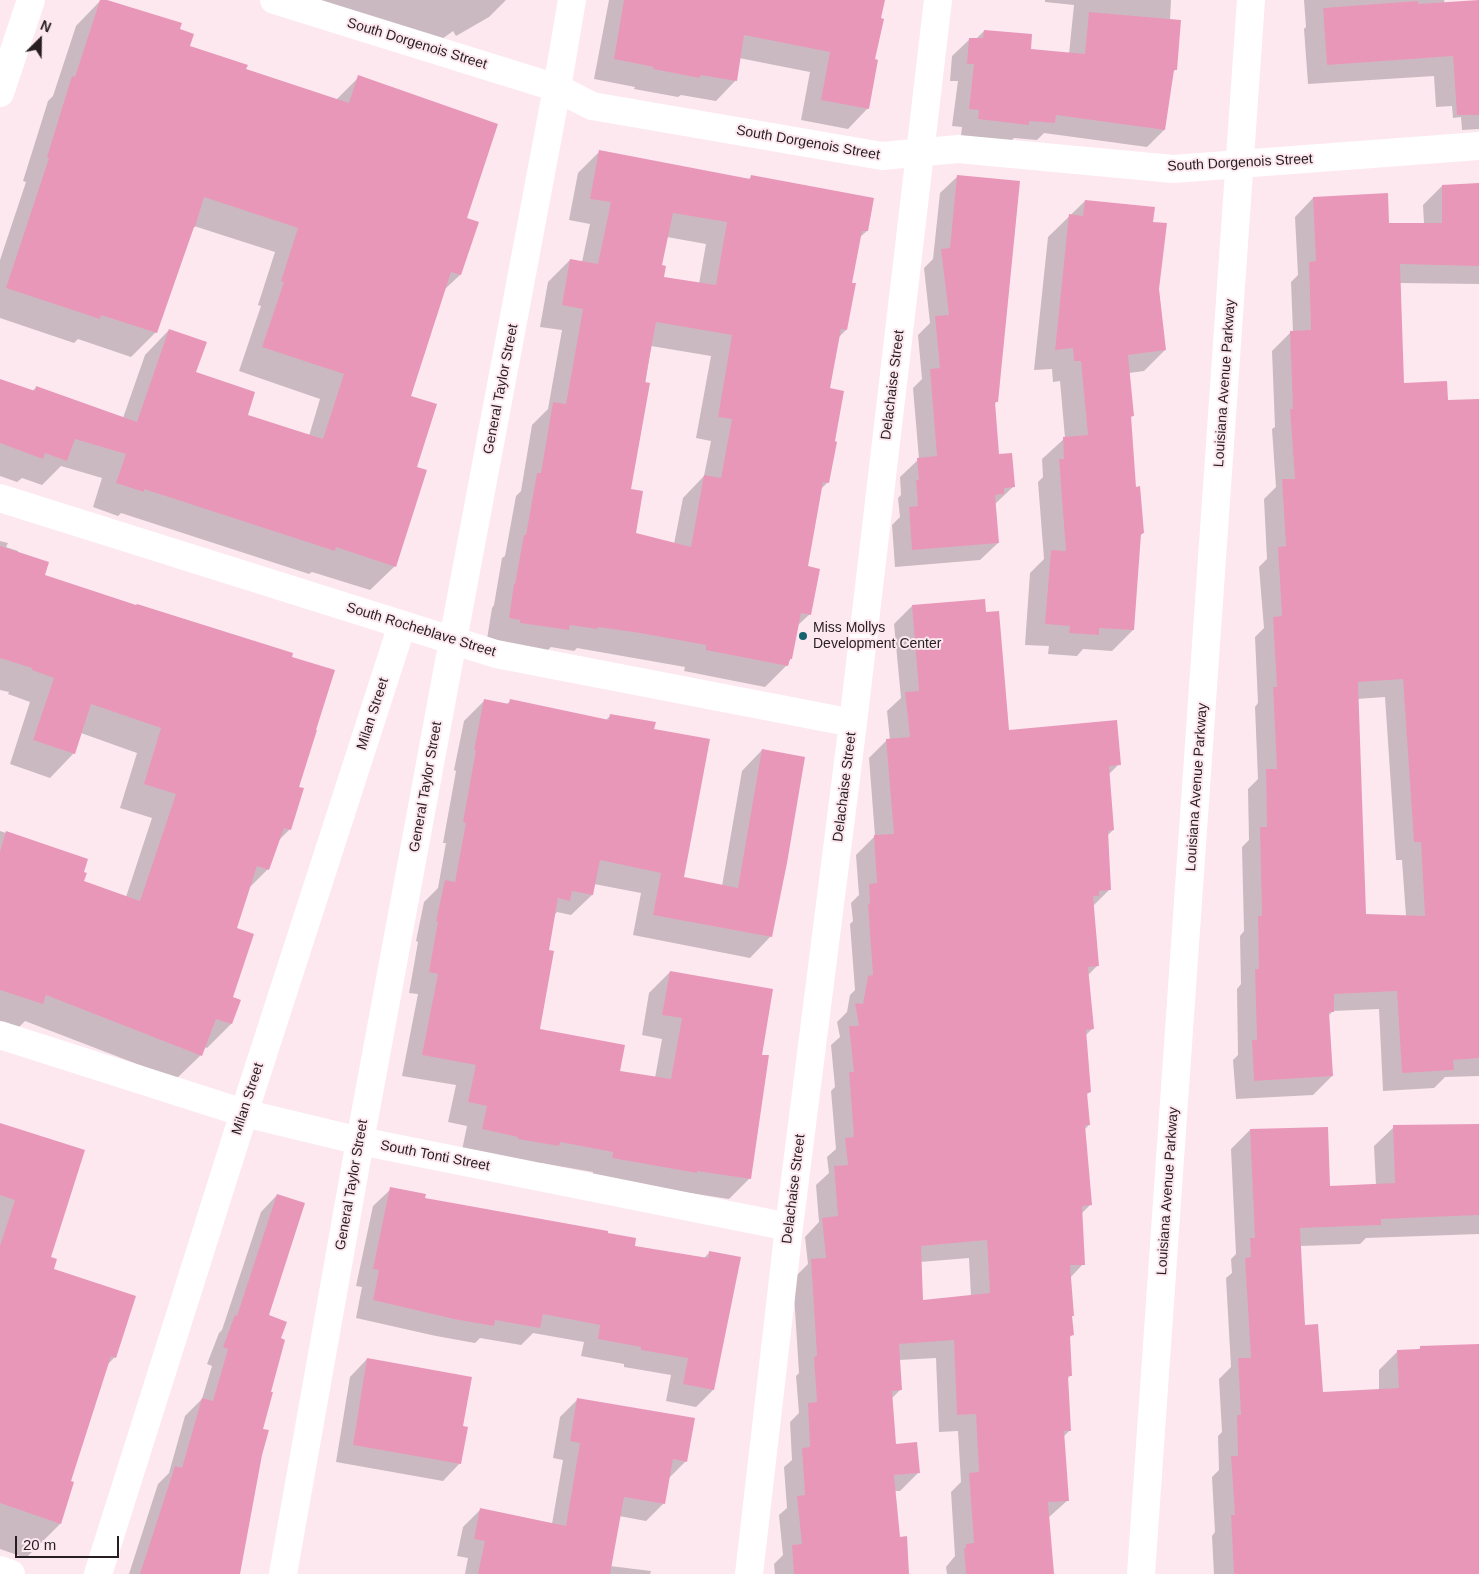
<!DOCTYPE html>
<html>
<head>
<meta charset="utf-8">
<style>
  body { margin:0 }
  #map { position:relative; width:1479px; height:1574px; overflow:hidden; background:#fde8f0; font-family:Arial,sans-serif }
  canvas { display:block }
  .north { position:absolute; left:15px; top:15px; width:50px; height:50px; -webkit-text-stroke:4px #fde8f0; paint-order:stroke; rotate:23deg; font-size:14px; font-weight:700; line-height:20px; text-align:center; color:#261e21 }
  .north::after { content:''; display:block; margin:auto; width:18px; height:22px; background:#261e21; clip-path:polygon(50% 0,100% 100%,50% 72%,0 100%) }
  .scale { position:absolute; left:15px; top:1536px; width:104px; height:22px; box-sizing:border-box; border:2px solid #261e21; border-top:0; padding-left:6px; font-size:15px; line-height:18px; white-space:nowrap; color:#261e21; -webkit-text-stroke:4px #fde8f0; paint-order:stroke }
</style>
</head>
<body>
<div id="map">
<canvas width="1479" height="1574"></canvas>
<div class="north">N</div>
<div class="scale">20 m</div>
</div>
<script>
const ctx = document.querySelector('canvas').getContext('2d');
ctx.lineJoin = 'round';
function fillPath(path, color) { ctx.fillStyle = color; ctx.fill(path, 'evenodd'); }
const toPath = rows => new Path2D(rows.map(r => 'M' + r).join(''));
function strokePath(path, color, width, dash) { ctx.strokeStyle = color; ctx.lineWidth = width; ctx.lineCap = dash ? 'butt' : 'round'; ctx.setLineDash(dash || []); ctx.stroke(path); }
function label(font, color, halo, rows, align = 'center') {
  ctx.font = font + ' Arial,sans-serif'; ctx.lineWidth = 4; ctx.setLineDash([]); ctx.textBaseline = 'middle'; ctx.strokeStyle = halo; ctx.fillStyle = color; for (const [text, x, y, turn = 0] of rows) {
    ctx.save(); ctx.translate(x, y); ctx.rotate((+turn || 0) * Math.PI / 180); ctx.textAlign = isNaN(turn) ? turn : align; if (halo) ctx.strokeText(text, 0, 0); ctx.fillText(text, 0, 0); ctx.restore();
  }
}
fillPath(toPath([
  [311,0,506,0,489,17,456,36,453,31,438,42],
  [609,0,883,0,873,60,868,108,848,129,801,120,810,72,739,58,736,80,716,101,681,95,678,97,634,89,635,87,594,79],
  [1045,0,1171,0,1170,20,1175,70,1172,73,1164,130,1147,147,1044,133,1037,140,1014,138,1010,142,961,136,962,127,952,126,958,81,950,81,952,56,970,39,976,39,984,31,1029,51,1069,54,1074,5,1045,2],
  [1304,0,1444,0,1445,4,1479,2,1479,129,1462,130,1461,117,1453,118,1452,106,1436,107,1434,76,1308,84,1304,29,1306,27],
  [100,1,179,30,189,47,245,70,336,100,359,77,466,219,477,223,460,275,444,290,409,397,415,468,395,566,370,590,312,572,309,574,121,513,118,516,93,507,102,478,61,466,42,485,22,478,17,482,0,476,0,380,32,391,37,387,123,418,145,355,169,330,195,373,246,415,309,436,320,399,239,371,261,306,258,305,275,252,194,226,156,332,131,357,78,339,74,343,0,318,0,260,26,182,23,181,39,130,48,101,53,96,76,26],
  [599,152,748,180,751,177,867,231,859,238,851,284,846,330,838,338,829,389,828,482,820,490,807,567,810,614,797,626,791,658,787,665,765,687,684,671,685,667,577,648,574,651,551,647,546,652,487,639,492,608,494,605,502,558,505,556,516,496,521,491,532,425,548,409,562,330,540,327,548,282,570,260,582,262,590,224,569,220,578,173],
  [667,237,706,244,699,284,662,278,661,266],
  [651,346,711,356,696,438,711,441,704,476,683,498,674,544,634,534,629,490],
  [958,176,997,401,994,405,998,455,1014,486,995,504,998,543,980,560,895,567,892,525,900,517,898,498,901,495,900,477,919,459,913,388,922,379,918,335,930,323,924,268,933,259,940,193],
  [1479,184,1479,284,1400,283,1403,385,1447,402,1479,400,1479,1076,1445,1077,1434,1088,1383,1091,1379,1009,1333,1011,1328,1016,1332,1076,1313,1095,1236,1099,1233,1060,1238,1055,1237,989,1241,984,1240,936,1244,931,1242,847,1249,840,1248,789,1258,779,1255,707,1258,703,1255,637,1264,628,1259,567,1267,559,1264,499,1276,487,1272,429,1275,427,1272,351,1291,332,1293,332,1291,282,1298,275,1295,217,1313,198,1388,224,1424,224,1423,205,1442,186],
  [1385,697,1396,860,1402,860,1406,916,1364,915,1357,699],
  [1085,201,1152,223,1165,350,1144,371,1129,373,1133,416,1130,418,1135,488,1143,533,1140,536,1133,630,1112,651,1083,649,1077,656,1048,654,1049,646,1025,645,1030,573,1044,559,1038,482,1043,477,1042,459,1065,438,1060,381,1053,382,1052,369,1034,370,1048,237],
  [0,541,8,543,6,547,18,551,18,553,297,787,290,829,277,842,268,869,248,889,235,929,231,1024,207,1048,204,1047,201,1055,176,1079,25,1021,18,1028,0,1022,0,831,87,860,82,872,83,882,126,897,152,818,120,808,137,753,81,733,74,753,50,778,10,764,30,702,8,694,9,692,0,690],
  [912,606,1008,732,1119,764,1108,775,1113,830,1107,836,1110,889,1093,906,1098,965,1088,975,1093,1028,1085,1036,1090,1092,1086,1095,1089,1125,1084,1130,1091,1204,1081,1214,1083,1264,1070,1278,1073,1315,1071,1318,1072,1335,1068,1339,1071,1375,1067,1379,1070,1430,1063,1437,1068,1500,1048,1518,1053,1574,947,1574,946,1567,955,1556,951,1492,961,1482,958,1431,939,1432,936,1358,899,1360,901,1389,891,1399,895,1445,918,1473,900,1491,894,1491,898,1538,908,1574,775,1574,774,1564,783,1555,779,1515,787,1508,784,1467,792,1460,790,1422,799,1413,796,1376,799,1373,793,1279,808,1264,805,1237,819,1222,816,1185,829,1173,827,1157,836,1149,831,1091,835,1087,831,1045,840,1037,837,1022,847,1012,850,995,855,990,850,924,853,921,851,903,859,895,856,855,875,836,869,758,887,740,890,740,887,711,901,698,894,624],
  [969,1258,971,1296,922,1301,920,1262],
  [485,700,506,705,511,700,606,720,611,715,653,730,682,878,722,886,742,771,762,750,786,863,770,937,750,958,633,935,641,893,594,884,592,895,571,915,557,912,554,915,547,950,538,1030,618,1072,655,1078,662,1039,642,1035,649,993,670,972,760,1056,750,1178,729,1199,592,1178,593,1172,541,1163,537,1166,462,1150,467,1126,448,1122,456,1085,402,1076,418,994,409,993,418,942,416,941,424,902,438,888,446,843,443,843,456,771,454,770,464,721],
  [0,1124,50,1258,52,1270,115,1357,107,1365,70,1481,60,1524,26,1558,0,1549],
  [1479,1125,1479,1234,1366,1238,1360,1244,1300,1246,1304,1326,1321,1393,1379,1390,1379,1370,1398,1351,1418,1350,1421,1347,1479,1345,1479,1574,1214,1574,1212,1536,1215,1532,1212,1477,1219,1470,1218,1436,1222,1432,1219,1379,1231,1367,1226,1278,1232,1273,1231,1259,1236,1254,1231,1149,1250,1130,1329,1187,1376,1185,1374,1146,1394,1127],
  [391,1189,424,1199,606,1234,633,1247,703,1259,710,1252,713,1390,696,1407,666,1401,671,1375,624,1367,624,1364,581,1356,584,1342,533,1333,521,1345,480,1338,475,1343,436,1336,356,1318,362,1287,356,1286,373,1206],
  [277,1195,267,1315,279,1339,261,1429,261,1455,238,1574,129,1574,158,1484,169,1473,185,1416,202,1399,212,1366,207,1364,219,1333,222,1330,261,1212],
  [367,1359,461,1427,460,1463,443,1481,336,1462,350,1377],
  [578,1399,686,1461,668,1479,664,1503,646,1521,619,1516,610,1566,651,1571,650,1574,465,1574,468,1558,457,1556,463,1527,481,1509,552,1524,563,1460,553,1458,560,1417]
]), '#0003');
fillPath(toPath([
  [100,0,107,0,182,23,180,29,194,34,190,46,248,65,246,69,349,103,358,75,498,124,467,218,479,222,461,275,451,272,411,396,437,404,417,467,427,470,396,567,336,547,335,551,144,489,144,492,116,483,126,454,75,439,67,461,45,453,43,459,0,443,0,379,35,391,36,386,137,422,169,329,207,342,196,372,255,392,248,415,323,439,344,374,262,347,284,282,281,281,298,228,204,197,195,227,194,227,157,333,101,315,100,319,6,288,49,158,47,157,63,105,72,76,75,77],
  [624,0,885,0,881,18,884,19,875,59,878,60,869,109,821,100,830,52,744,35,737,81,700,75,700,78,653,69,654,67,614,59],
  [1479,0,1479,115,1457,115,1453,56,1327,65,1323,8,1418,1,1418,4],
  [1089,12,1181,20,1177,70,1174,70,1165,130,1056,115,1055,123,1029,121,1029,125,978,119,979,110,969,109,974,64,967,64,969,38,983,38,984,30,1032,34,1031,49,1085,54],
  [599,150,750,179,751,175,874,198,868,231,862,231,852,283,856,283,847,330,841,329,830,388,844,391,835,441,837,442,829,483,823,482,808,566,820,569,811,615,801,613,792,659,790,659,788,666,706,650,706,645,640,633,598,627,597,629,570,625,569,630,520,623,520,620,509,618,514,584,515,584,524,535,526,535,537,473,541,473,553,402,566,404,583,309,562,305,570,259,598,264,611,202,590,199],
  [673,213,727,222,716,285,664,277,666,266,662,265],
  [656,322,732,335,718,417,732,419,721,478,704,475,691,547,636,533,643,491,631,489,650,383,645,382],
  [957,175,1020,181,998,402,995,402,999,454,1012,453,1015,487,1004,488,1004,494,995,495,999,543,912,550,909,507,918,506,916,480,919,480,917,458,937,456,930,369,940,368,935,316,949,315,941,249,950,248],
  [1479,183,1479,266,1400,264,1404,383,1447,381,1448,400,1479,399,1479,1058,1453,1060,1454,1070,1402,1073,1397,991,1334,994,1334,1012,1329,1012,1333,1076,1254,1081,1252,1040,1257,1040,1255,969,1259,969,1258,916,1262,916,1260,827,1267,827,1266,769,1277,769,1273,687,1277,687,1273,617,1282,616,1278,547,1286,546,1282,479,1295,479,1290,409,1293,409,1290,331,1311,330,1309,262,1316,261,1313,197,1388,193,1389,223,1442,223,1442,185],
  [1403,679,1414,842,1421,842,1425,916,1366,914,1358,682],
  [1085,200,1155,207,1153,222,1167,223,1159,289,1166,350,1128,355,1134,416,1131,416,1136,487,1140,486,1144,533,1141,534,1134,630,1099,628,1099,635,1069,633,1070,626,1045,624,1051,550,1066,551,1059,459,1064,459,1063,437,1088,435,1081,361,1074,361,1073,348,1055,350,1069,214,1083,216],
  [0,546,49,562,45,575,136,605,137,604,293,653,292,657,335,670,316,730,317,730,299,787,304,788,291,830,284,828,269,870,257,866,237,928,254,934,233,997,241,1000,232,1024,216,1019,202,1056,46,995,43,1004,0,990,0,852,6,831,88,859,84,872,87,873,84,881,140,901,176,794,144,784,161,728,91,704,75,754,33,740,54,678,32,670,32,668,0,658],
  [985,599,986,612,999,611,1009,730,1117,720,1121,765,1109,766,1114,830,1108,831,1111,890,1099,891,1099,896,1093,896,1099,966,1088,967,1094,1029,1086,1030,1091,1092,1087,1093,1090,1125,1085,1125,1092,1205,1082,1206,1085,1265,1070,1265,1074,1316,1072,1316,1074,1335,1070,1336,1072,1376,1068,1376,1071,1431,1064,1431,1069,1501,1048,1502,1054,1574,966,1574,964,1548,966,1548,966,1544,974,1543,969,1473,979,1472,976,1414,957,1415,954,1340,899,1344,902,1390,892,1391,896,1444,917,1442,920,1473,894,1475,900,1537,907,1536,909,1574,794,1574,792,1545,802,1544,797,1496,805,1495,802,1448,810,1447,808,1403,817,1402,814,1357,817,1356,811,1259,826,1258,822,1218,838,1216,834,1166,848,1165,845,1138,854,1137,849,1072,854,1072,849,1026,859,1026,855,1003,863,1004,868,976,873,975,868,904,870,904,869,884,877,883,874,835,894,834,886,739,910,737,905,692,919,691,912,605],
  [987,1240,990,1293,923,1300,921,1246],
  [484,699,509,704,510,699,609,720,610,714,656,722,654,729,710,739,684,877,738,888,762,749,805,757,787,863,772,937,653,915,661,873,600,860,593,895,572,891,570,901,558,898,549,950,554,951,540,1029,625,1045,620,1071,671,1079,682,1018,662,1015,670,971,773,989,762,1055,769,1055,751,1179,697,1171,697,1173,612,1158,613,1152,560,1142,559,1146,518,1139,518,1137,482,1129,487,1106,468,1102,476,1065,422,1055,438,974,429,972,438,921,436,921,445,880,455,882,466,823,463,822,476,750,474,750],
  [0,1123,85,1150,51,1257,57,1259,54,1269,136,1296,116,1358,111,1356,71,1481,74,1482,61,1524,0,1503,0,1246,15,1200,0,1195],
  [1479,1124,1479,1215,1381,1219,1381,1225,1300,1228,1305,1325,1318,1324,1323,1392,1399,1388,1397,1350,1420,1349,1420,1346,1479,1344,1479,1574,1234,1574,1231,1515,1235,1515,1231,1456,1238,1456,1237,1415,1241,1415,1238,1358,1251,1358,1245,1258,1251,1257,1250,1238,1255,1238,1250,1129,1328,1127,1330,1186,1395,1183,1393,1125],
  [390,1187,426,1194,425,1198,608,1231,608,1233,636,1238,635,1246,708,1258,709,1251,741,1257,714,1390,683,1384,688,1358,641,1350,641,1347,598,1339,600,1325,543,1314,540,1328,495,1320,494,1326,454,1319,373,1300,379,1270,373,1269],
  [277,1194,305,1203,269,1315,287,1322,281,1338,285,1340,271,1392,273,1392,263,1429,269,1430,262,1455,240,1574,140,1574,175,1466,182,1468,202,1398,213,1401,228,1349,223,1347,235,1315,237,1316],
  [367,1358,472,1377,463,1426,468,1427,461,1464,353,1445],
  [577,1398,695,1418,687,1462,673,1459,665,1504,624,1497,610,1574,478,1574,485,1541,474,1539,480,1508,566,1526,580,1443,570,1441]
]), '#e897b9');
strokePath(toPath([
  [274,0,557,88,592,106,882,156,958,149,1173,169,1479,146],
  [0,93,31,0],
  [0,498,496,654,853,723],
  [0,1035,244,1113,360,1141,789,1227],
  [0,1570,11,1574],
  [98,1574,244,1113,402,625],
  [283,1574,360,1141,453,640,557,88,572,0],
  [749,1574,789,1227,853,723,938,0],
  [1141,1574,1251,0]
]), '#fff', 28);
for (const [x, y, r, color] of [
  [803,636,5,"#15616d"]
]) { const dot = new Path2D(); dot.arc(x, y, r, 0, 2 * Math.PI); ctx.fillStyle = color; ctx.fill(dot); strokePath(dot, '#fde8f0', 2); }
label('14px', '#261e21', '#fde8f0', [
  ["South Dorgenois Street",417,44,17],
  ["South Dorgenois Street",808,143,10],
  ["South Dorgenois Street",1240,163,-3],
  ["Louisiana Avenue Parkway",1225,383,-86],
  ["Delachaise Street",893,385,-83],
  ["General Taylor Street",501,389,-79],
  ["South Rocheblave Street",421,630,17],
  ["Milan Street",373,714,-72],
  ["General Taylor Street",426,787,-80],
  ["Delachaise Street",845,787,-83],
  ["Louisiana Avenue Parkway",1197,787,-86],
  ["Milan Street",248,1099,-72],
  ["South Tonti Street",435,1156,11],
  ["General Taylor Street",352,1185,-80],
  ["Delachaise Street",794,1189,-83],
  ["Louisiana Avenue Parkway",1168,1191,-86]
]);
label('14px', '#261e21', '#fde8f0', [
  ["Miss Mollys",813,628],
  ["Development Center",813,644]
], 'left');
</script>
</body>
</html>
